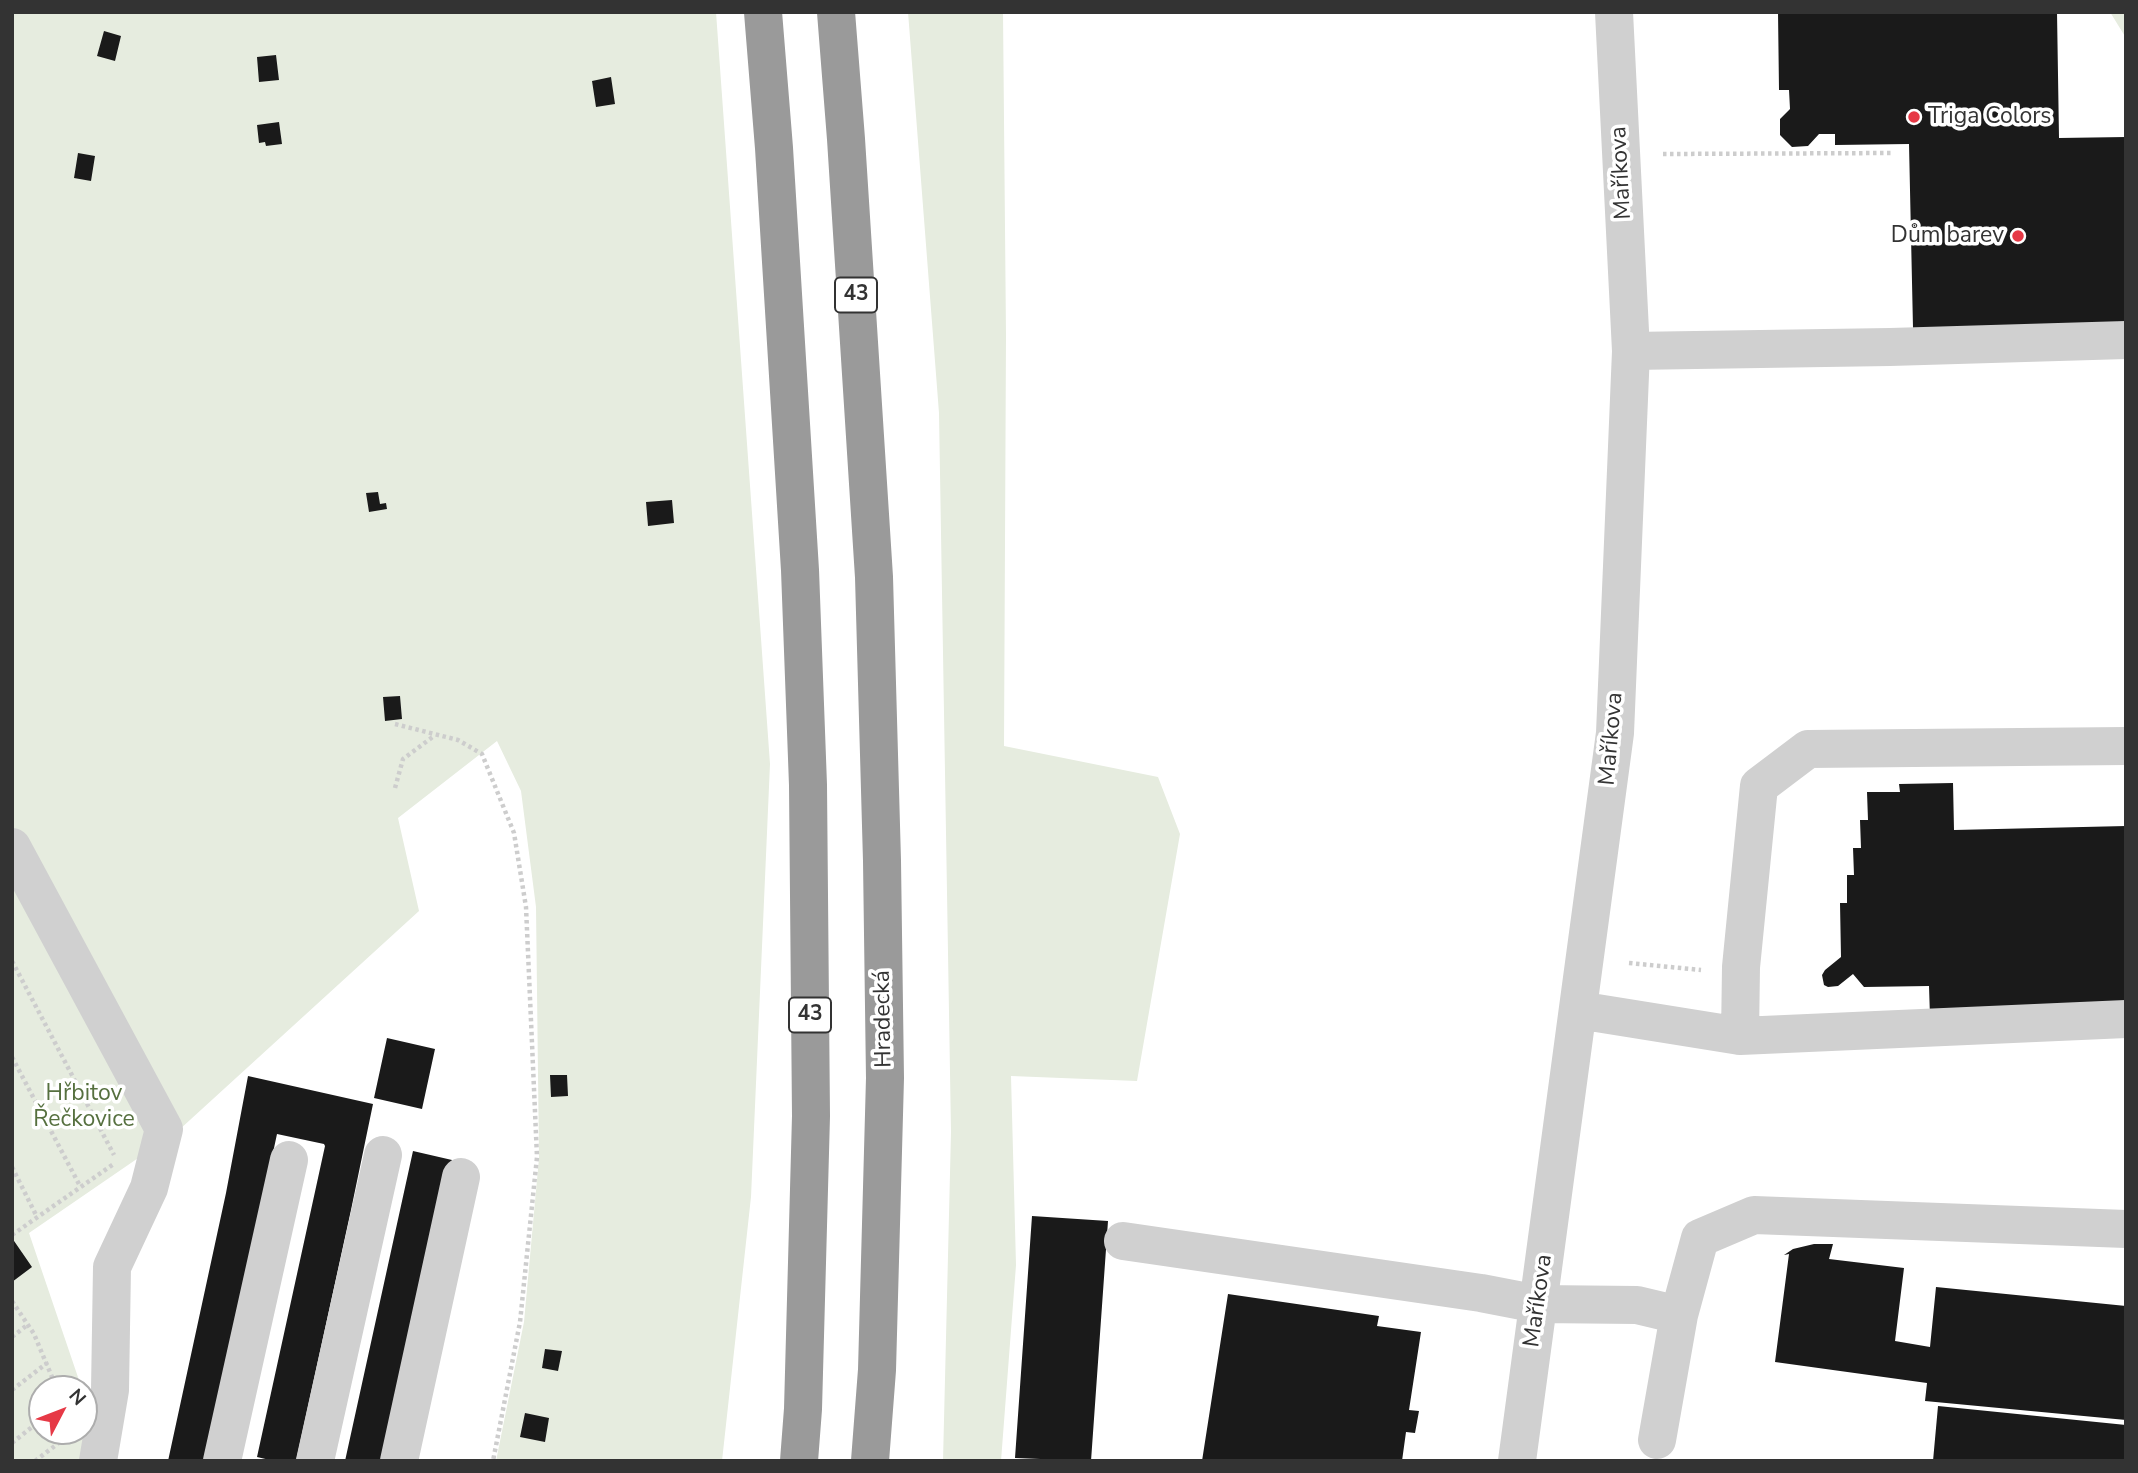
<!DOCTYPE html>
<html>
<head>
<meta charset="utf-8">
<style>
  body { margin:0 }
  #map { position:relative; width:2138px; height:1473px; overflow:hidden; background:#fff; font-family:"Nunito Sans",sans-serif }
  canvas { display:block }
  .frame { position:absolute; inset:0; border:14px solid #333; pointer-events:none }
  .north { position:absolute; left:28px; top:1375px; width:70px; height:70px; box-sizing:border-box; background:#fff; border:2px solid #adadad; border-radius:50%; rotate:48deg; font-size:19px; font-weight:700; line-height:28px; text-align:center; color:#333 }
  .north::after { content:''; display:block; margin:auto; width:24px; height:32px; background:#e63946; clip-path:polygon(50% 0,100% 100%,50% 72%,0 100%) }
</style>
</head>
<body>
<div id="map">
<canvas width="2138" height="1473"></canvas>
<div class="frame"></div>
<div class="north">N</div>
</div>
<script>
const ctx = document.querySelector('canvas').getContext('2d');
ctx.lineJoin = 'round';
function fillPath(path, color) { ctx.fillStyle = color; ctx.fill(path, 'evenodd'); }
const toPath = rows => new Path2D(rows.map(r => 'M' + r).join(''));
function strokePath(path, color, width, dash) { ctx.strokeStyle = color; ctx.lineWidth = width; ctx.lineCap = dash ? 'butt' : 'round'; ctx.setLineDash(dash || []); ctx.stroke(path); }
function label(font, color, halo, rows, align = 'center') {
  ctx.font = font + ' "Nunito Sans",sans-serif'; ctx.lineWidth = 7; ctx.setLineDash([]); ctx.textBaseline = 'middle'; ctx.strokeStyle = halo; ctx.fillStyle = color; for (const [text, x, y, turn = 0] of rows) {
    ctx.save(); ctx.translate(x, y); ctx.rotate((+turn || 0) * Math.PI / 180); ctx.textAlign = isNaN(turn) ? turn : align; if (halo) ctx.strokeText(text, 0, 0); ctx.fillText(text, 0, 0); ctx.restore();
  }
}
fillPath(toPath([
  [12,12,716,12,770,764,751,1197,722,1461,496,1461,524,1322,539,1158,536,907,521,791,497,741,398,818,419,911,179,1130,29,1233,82,1389,42,1389,42,1431,84,1431,84,1393,95,1425,104,1461,12,1461],
  [908,12,1003,12,1006,336,1004,746,1158,777,1180,834,1137,1081,1011,1076,1016,1265,1001,1461,943,1461,951,1132,939,413],
  [2110,12,2126,12,2126,38]
]), '#e6ecdf');
fillPath(toPath([
  [1778,12,2057,12,2059,138,2126,137,2126,325,1913,328,1909,144,1835,145,1835,134,1819,134,1808,146,1792,147,1780,135,1780,119,1790,109,1789,90,1779,90],
  [104,31,121,36,115,61,97,56],
  [276,55,279,80,259,82,257,57],
  [611,77,615,104,596,107,592,81],
  [279,122,282,144,266,146,265,142,259,143,257,125],
  [78,153,95,156,91,181,74,178],
  [378,492,380,504,386,503,387,509,369,512,366,493],
  [672,500,674,523,648,526,646,502],
  [400,696,402,719,385,721,383,697],
  [1953,783,1954,830,2126,826,2126,1013,1930,1017,1929,986,1864,987,1853,974,1838,986,1828,987,1824,985,1822,975,1825,970,1841,957,1840,903,1847,903,1847,875,1854,875,1853,848,1861,848,1860,820,1868,820,1867,792,1900,792,1899,784],
  [387,1038,435,1049,422,1109,374,1098],
  [550,1075,567,1075,568,1096,551,1097],
  [248,1076,373,1104,351,1210,296,1461,274,1461,257,1457,325,1146,324,1144,277,1134,207,1461,168,1461,226,1193],
  [413,1151,452,1160,385,1461,345,1461],
  [1032,1216,1108,1221,1091,1461,1015,1458],
  [12,1238,32,1267,12,1282],
  [1814,1244,1833,1244,1829,1259,1904,1268,1895,1341,1930,1347,1936,1287,2126,1306,2126,1420,1925,1401,1927,1383,1775,1362,1789,1254,1784,1255,1793,1249],
  [1228,1294,1379,1316,1377,1326,1421,1332,1409,1410,1419,1411,1415,1433,1406,1432,1402,1461,1202,1461],
  [545,1349,562,1351,558,1371,542,1368],
  [1938,1406,2126,1425,2126,1461,1933,1461],
  [525,1413,549,1418,545,1442,520,1437]
]), '#1a1a1a');
strokePath(toPath([
  [1663,154,1894,153],
  [395,724,458,740,482,754,514,833,526,907,537,1157,520,1322,493,1461],
  [395,788,403,759,434,736],
  [12,961,114,1155],
  [1629,963,1701,970],
  [12,1057,80,1186],
  [12,1167,37,1217],
  [12,1235,115,1163],
  [12,1301,34,1334,57,1389],
  [12,1337,26,1326],
  [12,1390,47,1363],
  [12,1443,42,1419],
  [35,1461,60,1442]
]), '#cdcdcd', 4.5, [3.5, 3.5]);
strokePath(toPath([
  [1631,351,1890,347,2126,340],
  [12,847,164,1129,149,1188,112,1267,110,1390,98,1461],
  [1578,1010,1740,1036,2126,1019],
  [1740,1036,1741,967,1759,786,1808,749,2126,746],
  [1123,1241,1481,1293,1538,1304,1637,1305,1679,1315],
  [1657,1440,1679,1315,1700,1238,1754,1215,2126,1229],
  [222,1461,289,1160],
  [315,1461,383,1155],
  [399,1461,461,1177],
  [1517,1461,1615,733,1631,351,1614,12]
]), '#d0d0d0', 38);
strokePath(toPath([
  [763,12,774,148,800,570,808,785,811,1116,803,1409,799,1461],
  [836,12,846,139,874,577,882,861,885,1078,877,1370,870,1461]
]), '#9a9a9a', 38);
for (const [x, y, r, color] of [
  [1914,117,7,"#e63946"],
  [2018,236,7,"#e63946"]
]) { const dot = new Path2D(); dot.arc(x, y, r, 0, 2 * Math.PI); ctx.fillStyle = color; ctx.fill(dot); strokePath(dot, '#fff', 2.5); }
for (const [x, y, w] of [
  [856,295,42],
  [810,1015,42]
]) { const box = new Path2D(); box.roundRect(x - w / 2, y - 17.5, w, 35, 5); ctx.fillStyle = '#fff'; ctx.fill(box); strokePath(box, '#333', 2); }
label('bold 21px', '#333', null, [
  ["43",856,295],
  ["43",810,1015]
]);
label('23px', '#333', '#fff', [
  ["Triga Colors",1928,117],
  ["Dům barev",2004,236,"right"]
], 'left');
label('23px', '#333', '#fff', [
  ["Maříkova",1622,173,-93],
  ["Maříkova",1612,739,-85],
  ["Hradecká",884,1019,-91],
  ["Maříkova",1539,1301,-82]
]);
label('23px', '#56703f', '#fff', [
  ["Hřbitov",84,1094],
  ["Řečkovice",84,1120]
]);
</script>
</body>
</html>
